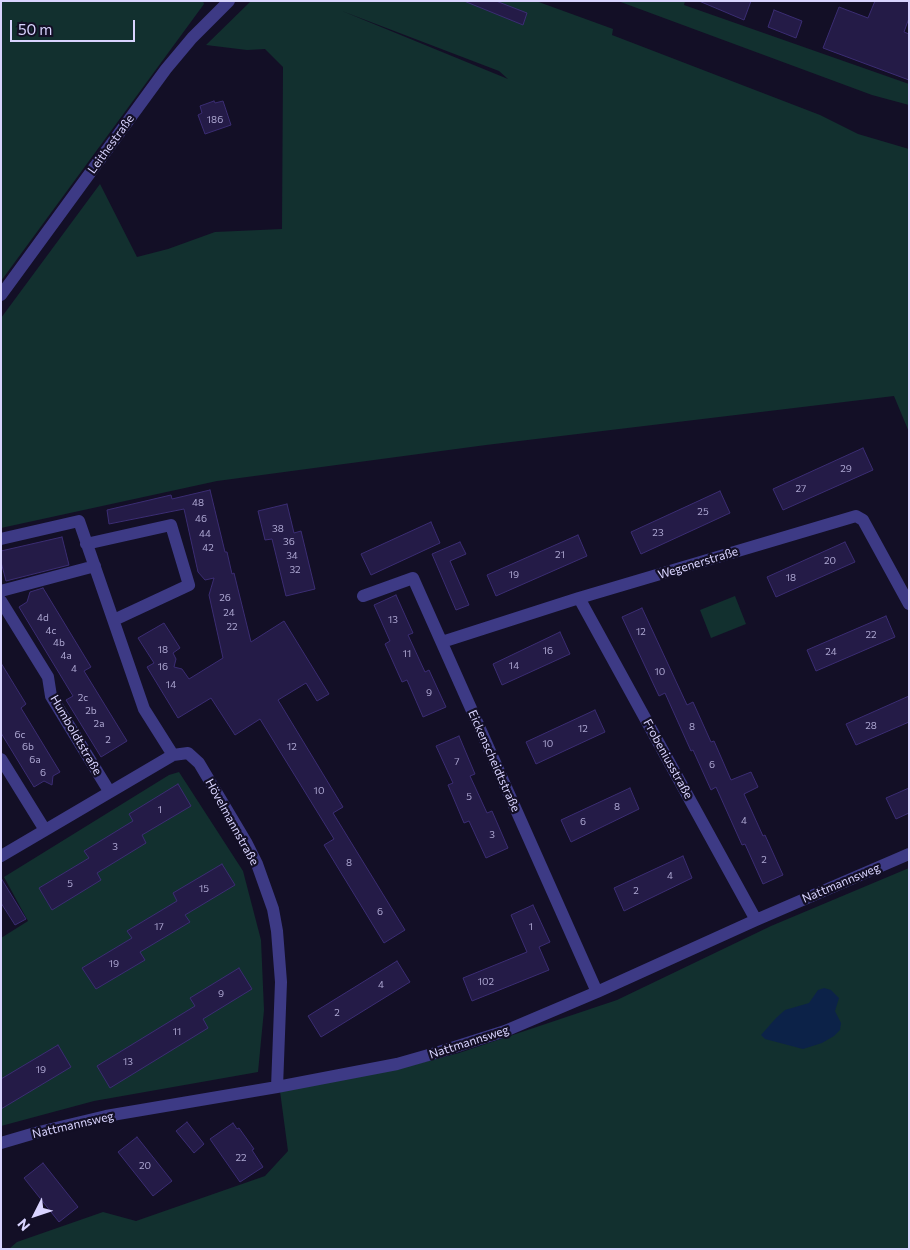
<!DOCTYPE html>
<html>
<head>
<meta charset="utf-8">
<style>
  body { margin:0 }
  #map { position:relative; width:910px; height:1250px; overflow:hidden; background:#130f26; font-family:Commissioner,sans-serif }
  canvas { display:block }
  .frame { position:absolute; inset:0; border:2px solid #d9d4ff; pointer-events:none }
  .north { position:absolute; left:10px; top:1190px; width:50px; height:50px; -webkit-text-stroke:4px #130f26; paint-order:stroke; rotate:229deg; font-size:14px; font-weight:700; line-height:20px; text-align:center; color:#d9d4ff }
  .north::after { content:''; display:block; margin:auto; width:18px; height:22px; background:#d9d4ff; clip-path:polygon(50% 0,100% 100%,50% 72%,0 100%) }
  .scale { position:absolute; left:10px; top:20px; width:125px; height:22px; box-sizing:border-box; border:2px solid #d9d4ff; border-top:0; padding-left:6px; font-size:15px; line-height:18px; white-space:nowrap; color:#d9d4ff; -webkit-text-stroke:4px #130f26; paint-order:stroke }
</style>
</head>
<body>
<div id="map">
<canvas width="910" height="1250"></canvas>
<div class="frame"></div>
<div class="north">N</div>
<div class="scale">50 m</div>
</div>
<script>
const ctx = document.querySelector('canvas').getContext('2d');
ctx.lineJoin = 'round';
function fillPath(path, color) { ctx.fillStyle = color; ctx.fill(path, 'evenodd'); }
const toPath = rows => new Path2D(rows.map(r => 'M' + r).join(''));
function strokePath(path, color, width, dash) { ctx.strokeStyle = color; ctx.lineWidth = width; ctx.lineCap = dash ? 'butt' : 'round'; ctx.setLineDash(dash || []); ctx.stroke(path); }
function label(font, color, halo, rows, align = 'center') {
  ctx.font = font + ' Commissioner,sans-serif'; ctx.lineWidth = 4.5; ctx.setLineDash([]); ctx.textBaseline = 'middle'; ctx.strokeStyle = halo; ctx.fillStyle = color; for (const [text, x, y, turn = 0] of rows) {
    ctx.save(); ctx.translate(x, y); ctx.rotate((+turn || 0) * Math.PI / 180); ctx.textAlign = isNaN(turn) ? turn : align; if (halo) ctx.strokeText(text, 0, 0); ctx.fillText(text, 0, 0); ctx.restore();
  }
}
fillPath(toPath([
  [1,1,203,1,204,4,1,281],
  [251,1,536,1,613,29,612,35,820,115,858,134,909,149,909,432,894,396,486,445,217,481,1,528,1,318,100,184,137,257,168,249,215,232,282,229,283,67,265,49,247,50,206,45],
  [342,11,499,71,508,79],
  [618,1,685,1,684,5,909,84,909,105,872,95],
  [735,596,746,624,711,638,700,610],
  [179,772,243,871,261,940,264,1010,258,1072,94,1101,1,1126,1,938,28,921,4,877,169,775],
  [909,868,909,1249,9,1249,17,1242,103,1212,136,1221,265,1176,288,1151,280,1091,397,1069,459,1053,617,1000,771,926]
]), '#12302f');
fillPath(toPath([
  [824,988,831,990,839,998,835,1011,841,1023,840,1030,834,1036,822,1043,803,1049,765,1039,761,1035,776,1018,785,1010,809,1003,818,990]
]), '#0c2248');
const building = toPath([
  [464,1,496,1,527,13,523,25,464,1],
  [699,1,751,1,744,20,699,1],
  [875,1,909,1,909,18,904,32,909,34,909,80,823,48,839,7,868,18,875,1],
  [774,10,802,21,796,38,768,27,774,10],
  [214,101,215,103,223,101,231,125,205,134,198,115,202,113,200,106,214,101],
  [863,448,873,470,783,510,773,489,863,448],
  [210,490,225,552,227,552,232,574,234,573,251,642,284,621,329,694,317,701,306,683,278,700,343,807,333,813,405,930,384,943,324,845,334,839,260,719,235,735,211,698,178,718,147,667,154,663,138,638,164,623,180,648,173,653,176,659,174,667,182,669,189,679,223,658,209,595,214,578,205,580,198,572,184,509,109,524,107,510,171,495,172,499,210,490],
  [720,491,730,513,641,554,631,532,720,491],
  [287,504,294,533,301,531,315,589,286,596,272,539,265,540,258,511,287,504],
  [431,522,440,543,371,575,361,554,431,522],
  [578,535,587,556,496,596,487,575,578,535],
  [62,537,69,565,6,581,1,562,1,551,62,537],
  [460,542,466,554,450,561,469,605,456,610,432,554,460,542],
  [845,542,855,562,776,597,767,577,845,542],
  [43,588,91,667,84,671,127,741,101,757,66,700,73,696,19,607,27,602,30,592,43,588],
  [396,595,413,633,408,635,425,672,429,670,446,707,423,717,407,680,402,682,385,644,390,641,374,605,396,595],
  [642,608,687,705,693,702,711,742,714,741,731,780,751,772,758,787,744,794,763,836,765,835,783,875,763,884,745,844,742,845,716,787,711,790,693,750,691,751,665,693,659,696,622,617,642,608],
  [886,616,895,637,816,671,807,650,886,616],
  [560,632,570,654,502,685,493,664,560,632],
  [1,663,26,704,21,708,60,772,53,776,52,785,44,781,34,787,1,733,1,663],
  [909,696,909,722,856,745,846,724,909,696],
  [595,710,605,732,536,764,526,742,595,710],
  [459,736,475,774,470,776,487,813,492,811,508,848,486,858,469,821,464,823,448,785,453,783,436,746,459,736],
  [178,784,191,806,142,835,146,843,97,873,101,880,52,910,39,888,89,858,84,851,133,821,129,814,178,784],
  [630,788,639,809,571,842,561,820,630,788],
  [909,788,909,813,896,819,886,798,909,788],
  [683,856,692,878,624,911,614,888,683,856],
  [222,864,235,885,185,915,190,922,140,952,145,960,96,989,82,968,132,938,127,931,177,901,173,893,222,864],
  [1,878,26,919,15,925,1,903,1,878],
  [533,905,550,942,539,947,549,970,472,1001,463,978,527,952,511,915,533,905],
  [397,961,410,982,321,1037,308,1016,397,961],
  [239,968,252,989,203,1019,208,1028,110,1088,97,1066,195,1006,190,998,239,968],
  [58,1045,71,1067,1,1109,1,1079,58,1045],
  [187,1122,204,1144,194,1153,176,1131,187,1122],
  [233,1123,237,1129,239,1128,254,1149,252,1150,263,1167,240,1182,210,1139,233,1123],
  [137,1137,172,1181,153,1196,118,1152,137,1137],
  [43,1163,78,1207,59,1222,24,1178,43,1163]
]);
fillPath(building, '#241b47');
strokePath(building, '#3b2d73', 1);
strokePath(toPath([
  [1,295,166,69,192,38,229,1],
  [1,539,79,521,144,709,173,755],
  [86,544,171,525,189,585,114,620],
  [1,591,95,566],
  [363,596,413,578,597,992],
  [579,598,756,920],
  [1,601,48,677,51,696,109,791],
  [442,642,579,598,856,516,863,520,909,604],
  [1,759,45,830],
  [1,856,173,755,188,753,199,763,246,842,257,864,273,909,277,931,281,982,277,1087],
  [1,1143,35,1133,106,1116,277,1087,397,1064,439,1052,505,1031,597,992,756,920,909,854]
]), '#3d3a85', 12);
label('10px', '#aca6d1', null, [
  ["186",215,120],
  ["29",846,469],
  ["27",801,489],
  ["48",198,503],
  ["25",703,512],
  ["46",201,519],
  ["38",278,529],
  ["23",658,533],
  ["44",205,534],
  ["36",289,542],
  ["42",208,548],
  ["21",560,555],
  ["34",292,556],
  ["20",830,561],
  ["32",295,570],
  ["19",514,575],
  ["18",791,578],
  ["26",225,598],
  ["24",229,613],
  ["4d",43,618],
  ["13",393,620],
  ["22",232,627],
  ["4c",51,631],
  ["12",641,632],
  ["22",871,635],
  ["4b",59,643],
  ["18",163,650],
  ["16",548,651],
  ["24",831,652],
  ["11",407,654],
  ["4a",66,656],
  ["14",514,666],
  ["16",163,667],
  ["4",74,669],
  ["10",660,672],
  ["14",171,685],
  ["9",429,693],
  ["2c",83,698],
  ["2b",91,711],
  ["2a",99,724],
  ["28",871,726],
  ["8",692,727],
  ["12",583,729],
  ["6c",20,735],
  ["2",108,740],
  ["10",548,744],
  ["6b",28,747],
  ["12",292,747],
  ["6a",35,760],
  ["7",457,762],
  ["6",712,765],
  ["6",43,773],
  ["10",319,791],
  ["5",469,797],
  ["8",617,807],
  ["1",160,810],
  ["4",744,821],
  ["6",583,822],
  ["3",492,835],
  ["3",115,847],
  ["2",764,860],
  ["8",349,863],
  ["4",670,876],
  ["5",70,884],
  ["15",204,889],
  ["2",636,891],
  ["6",380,912],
  ["17",159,927],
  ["1",531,927],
  ["19",114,964],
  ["102",486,982],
  ["4",381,985],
  ["9",221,994],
  ["2",337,1013],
  ["11",177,1032],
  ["13",128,1062],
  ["19",41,1070],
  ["22",241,1158],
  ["20",145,1166]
]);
label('12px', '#d9d4ff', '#130f26', [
  ["Leithestraße",111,144,-54],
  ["Wegenerstraße",698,563,-17],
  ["Humboldtstraße",76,735,60],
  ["Frobeniusstraße",668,759,61],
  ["Eickenscheidtstraße",494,761,66],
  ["Hövelmannstraße",232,822,61],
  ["Nattmannsweg",841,883,-23],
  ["Nattmannsweg",469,1042,-18],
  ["Nattmannsweg",73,1125,-13]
]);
</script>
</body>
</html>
